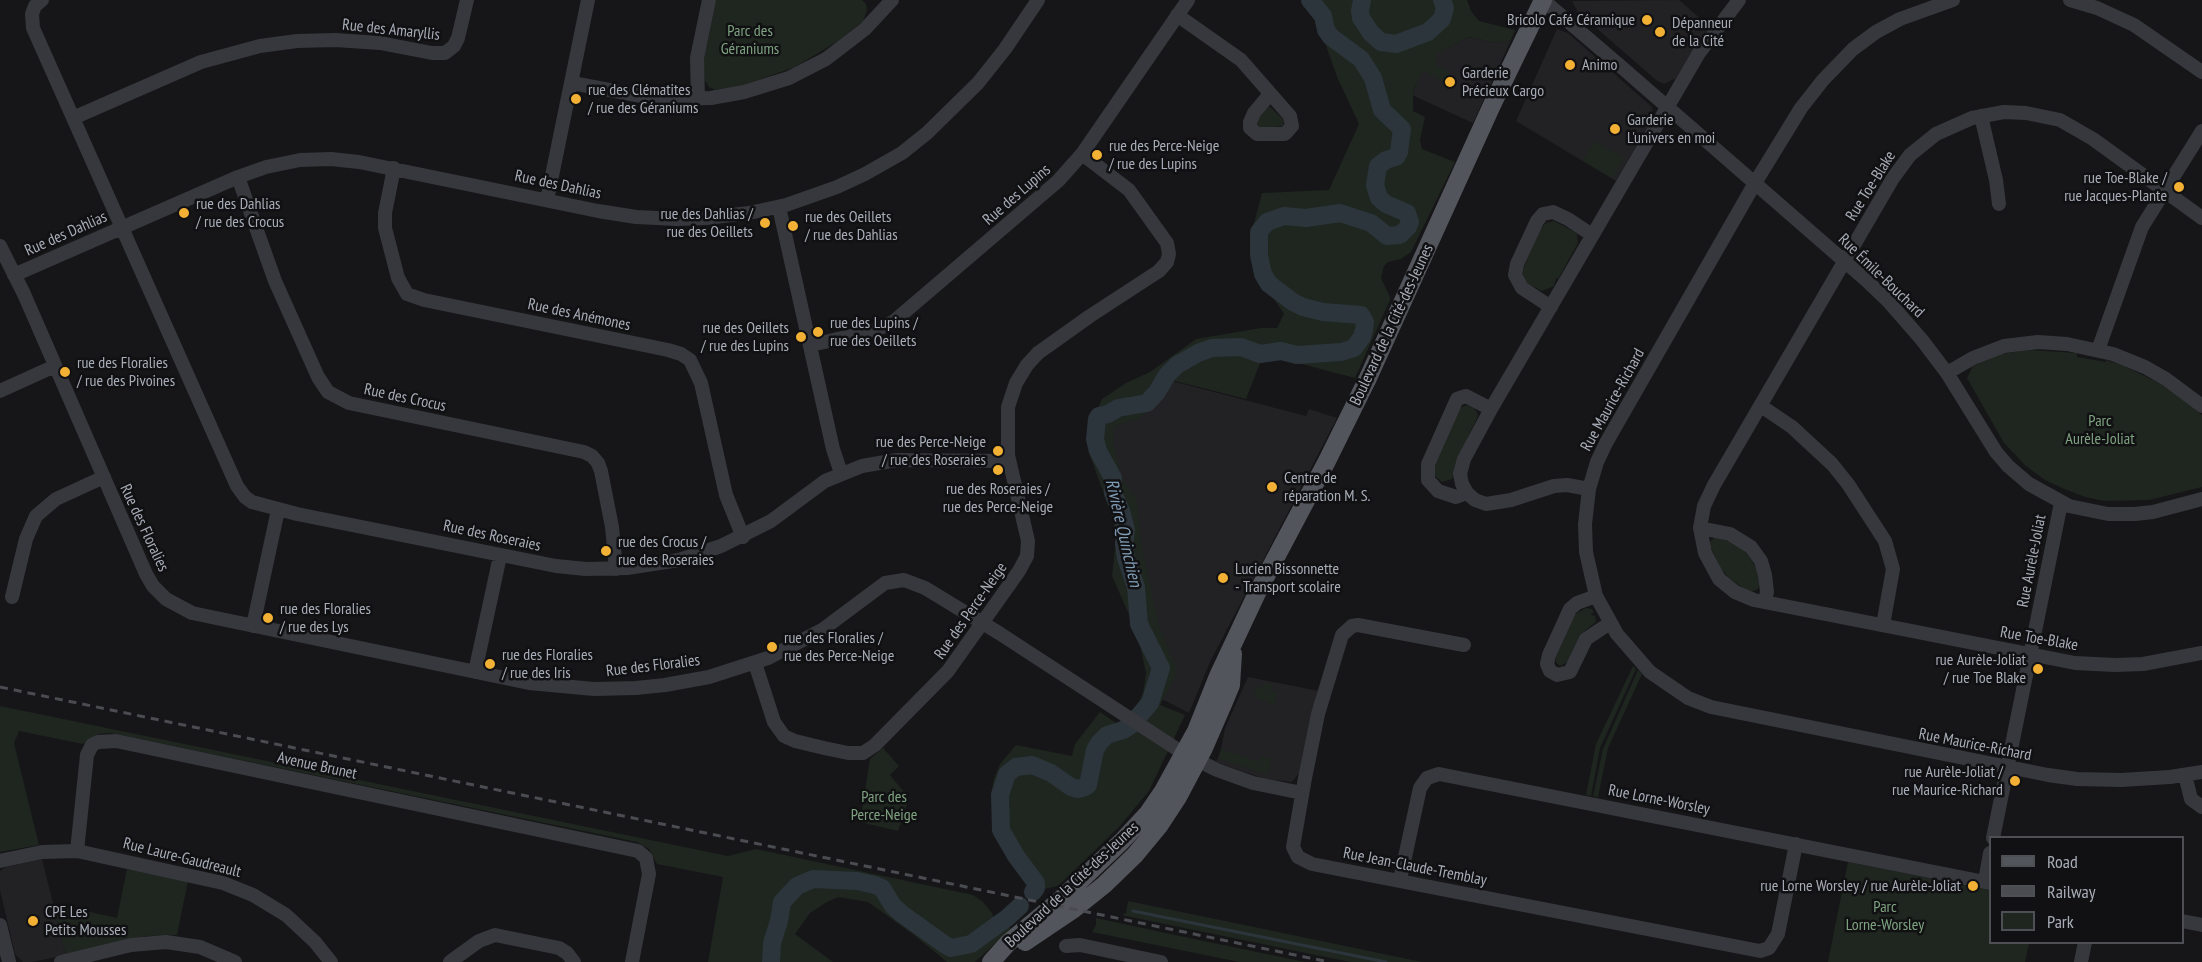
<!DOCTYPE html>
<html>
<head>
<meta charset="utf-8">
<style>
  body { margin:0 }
  #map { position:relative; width:2202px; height:962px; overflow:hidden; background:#161618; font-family:"PT Sans Narrow",sans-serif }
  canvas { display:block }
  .legend { position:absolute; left:1989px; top:836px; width:195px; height:108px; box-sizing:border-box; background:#111113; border:2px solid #4d4f55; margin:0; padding:8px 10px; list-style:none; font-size:18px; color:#a8adb8 }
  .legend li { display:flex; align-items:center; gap:12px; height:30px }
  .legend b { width:30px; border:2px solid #4d4f55 }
</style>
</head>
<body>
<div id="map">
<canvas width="2202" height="962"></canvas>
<ul class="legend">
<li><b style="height:8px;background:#53555c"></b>Road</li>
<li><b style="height:8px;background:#4a4c52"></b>Railway</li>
<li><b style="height:16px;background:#1e261f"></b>Park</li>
</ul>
</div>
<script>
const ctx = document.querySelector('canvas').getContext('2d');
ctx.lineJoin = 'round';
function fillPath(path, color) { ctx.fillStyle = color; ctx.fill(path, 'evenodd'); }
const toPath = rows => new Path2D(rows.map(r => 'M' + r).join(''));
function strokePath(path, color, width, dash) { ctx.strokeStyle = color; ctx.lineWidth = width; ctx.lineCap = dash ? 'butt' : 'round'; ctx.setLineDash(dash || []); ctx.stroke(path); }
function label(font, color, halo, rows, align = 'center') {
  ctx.font = font + ' "PT Sans Narrow",sans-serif'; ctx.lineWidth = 5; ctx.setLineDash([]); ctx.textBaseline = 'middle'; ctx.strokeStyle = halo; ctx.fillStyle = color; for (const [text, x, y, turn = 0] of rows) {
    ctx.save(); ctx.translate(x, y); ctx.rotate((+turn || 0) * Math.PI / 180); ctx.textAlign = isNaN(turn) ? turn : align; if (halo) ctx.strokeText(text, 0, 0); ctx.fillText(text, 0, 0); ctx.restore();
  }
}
fillPath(toPath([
  [1679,0,1709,26,1675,80,1674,79,1664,84,1656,80,1578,12,1572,1],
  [1557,29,1568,33,1652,107,1653,116,1651,121,1616,181,1516,121],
  [1469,37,1496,43,1511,40,1473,123,1412,95,1416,86,1411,66],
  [1168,380,1306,416,1309,409,1337,418,1210,662,1189,713,1158,697,1099,429],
  [1248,677,1319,691,1312,710,1299,773,1292,782,1265,779,1216,762,1220,754,1225,728],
  [42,859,66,955,32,962,23,962,15,954,0,890,0,871,6,867]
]), '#222225');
fillPath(toPath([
  [716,0,862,0,866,4,867,11,863,21,838,41,795,67,744,85,715,90,709,87,705,81,703,63],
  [1303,0,1467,0,1471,11,1479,21,1515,30,1511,40,1496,43,1469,37,1436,54,1436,65,1450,72,1445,82,1423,71,1413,92,1413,111,1425,117,1420,140,1422,149,1455,162,1411,252,1401,259,1388,262,1384,266,1381,278,1390,297,1390,300,1355,378,1271,356,1262,358,1246,399,1175,381,1167,387,1156,405,1145,414,1135,420,1115,426,1113,441,1119,467,1120,476,1136,498,1142,548,1159,627,1178,672,1160,705,1185,715,1149,791,1119,827,1058,886,1044,889,1022,876,1003,846,994,824,991,794,994,779,1000,764,1016,745,1072,756,1075,744,1100,712,1119,725,1127,726,1143,693,1146,673,1138,635,1112,576,1116,540,1113,519,1088,450,1089,428,1102,399,1126,383,1150,372,1196,339,1261,328,1277,328,1284,314,1262,281,1252,259,1251,235,1262,193,1329,190,1359,124,1338,79,1321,32],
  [1269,106,1284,120,1283,126,1261,128,1257,126,1257,120],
  [1594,141,1624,158,1612,178,1583,161],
  [1554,221,1573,231,1577,234,1578,243,1558,279,1556,278,1554,286,1542,291,1526,283,1522,272,1540,229,1546,223],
  [2029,350,2077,353,2077,357,2106,362,2106,360,2122,365,2163,385,2188,403,2202,415,2202,487,2149,500,2105,501,2085,497,2062,488,2045,480,2026,466,2004,443,1967,378,1973,366,2001,354],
  [1467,405,1474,408,1478,414,1477,418,1460,453,1452,479,1442,482,1433,474,1434,465,1460,408],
  [1715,537,1728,541,1743,549,1749,556,1758,572,1760,582,1758,589,1751,592,1746,590,1729,578,1721,569,1710,546,1710,542],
  [1586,608,1592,609,1594,612,1591,614,1593,616,1595,615,1596,622,1583,632,1568,662,1560,666,1556,662,1556,657,1575,614],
  [1633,666,1636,669,1600,748,1591,796,1586,795,1596,744],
  [1638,670,1642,674,1608,748,1598,797,1593,796,1603,749],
  [1264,683,1272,684,1271,691,1278,692,1274,705,1253,696,1257,686,1262,688],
  [0,706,728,856,756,849,973,895,983,902,992,913,999,930,1008,926,1011,929,975,962,947,962,914,935,868,902,838,897,827,902,810,913,795,934,833,962,708,962,723,877,657,864,649,849,637,842,111,733,99,734,83,744,19,731,14,743,39,845,0,852],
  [883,748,899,766,890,775,909,798,898,831,860,822,870,759],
  [1221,749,1259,762,1260,758,1264,757,1271,759,1267,775,1218,758],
  [1848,862,1990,890,1990,942,2029,943,2025,962,1828,962],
  [127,869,188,881,177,935,146,936,66,955,54,908,72,908,117,918],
  [1128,901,1259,928,1422,962,1350,962,1121,915,1126,913],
  [1096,918,1180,936,1305,962,1239,962,1092,932,1096,925]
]), '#1e261f');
strokePath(toPath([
  [1133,911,1386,962]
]), '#2c353c', 3);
strokePath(toPath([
  [1362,0,1360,11,1361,18,1371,33,1381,42,1396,44,1428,32,1442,19,1445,8,1442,0],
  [1033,892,1036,888,1036,883,1016,856,1001,830,1000,795,1007,774,1016,767,1032,765,1051,773,1071,787,1078,789,1085,787,1088,785,1095,750,1099,743,1107,735,1123,730,1131,725,1144,710,1150,703,1161,668,1139,624,1136,587,1126,558,1124,544,1126,530,1121,511,1113,493,1113,478,1098,451,1095,439,1097,419,1099,416,1108,414,1118,408,1147,403,1157,392,1167,375,1177,365,1198,353,1212,348,1241,347,1260,354,1281,351,1297,355,1341,352,1354,348,1362,337,1364,330,1365,322,1361,315,1323,312,1303,307,1293,302,1269,284,1263,274,1259,255,1259,232,1267,222,1284,216,1306,218,1340,213,1371,223,1387,236,1400,235,1408,227,1410,222,1407,213,1386,204,1379,198,1375,185,1378,166,1386,160,1396,157,1399,152,1402,129,1382,110,1373,78,1361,59,1331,37,1326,30,1323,16,1310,0],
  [771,962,772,943,779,921,782,902,797,886,813,879,857,881,875,885,882,888,893,906,902,914,944,944,951,948,971,944,1007,918,1020,906]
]), '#2c353c', 18);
strokePath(toPath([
  [42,0,35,6,32,14,33,28,237,486,245,497,252,502,297,514,556,566,586,569,627,568,679,560,721,546,771,521,825,481,862,466,897,460,1008,461],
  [1543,0,1618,64,1866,280,1888,301,1922,340,1947,373,1996,452,2008,466,2029,484,2069,506,2108,514,2135,514,2153,512,2202,499],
  [1953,0,1900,19,1876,32,1853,49,1823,80,1801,108,1755,183,1606,443,1597,462,1589,489,1585,524,1586,552,1596,596,1617,634,1650,672,1688,698,1711,707,2048,775,2077,779,2121,780,2170,777,2202,772],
  [2070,0,2097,8,2134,25,2202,72],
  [1177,15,1241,60,1290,116,1292,126,1285,134,1257,134,1250,128,1250,122,1254,113,1270,94],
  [572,83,647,97,671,99,711,98,744,92,789,78,826,59,865,29,892,0],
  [698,99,697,58,709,0],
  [1981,116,1996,180,1999,204],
  [73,118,201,62,260,46,297,41,335,40,380,43,432,53,445,53,454,46,458,38,467,0],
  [394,168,385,213,385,228,398,278,407,294,424,300,668,350,681,354,690,360,701,383,726,495,743,537],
  [238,177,275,281,318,377,328,392,349,403,584,452,592,456,598,463,601,471,612,527,616,569],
  [547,200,588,0],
  [779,207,833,449,841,473],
  [2202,218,2093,139,2060,120,2026,113,2004,112,1972,118,1936,134,1910,155,1893,178,1714,485,1704,506,1700,528,1705,553,1719,579,1735,592,1754,600,2075,663,2115,665,2143,664,2202,653],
  [0,246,24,294,146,574,153,586,166,599,192,613,529,683,594,689,636,688,665,685,709,677,768,658,822,630,885,583,904,580,925,588,999,633,1183,753,1217,770,1253,783,1302,793],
  [14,275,238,177,266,167,300,160,331,159,359,162,598,211,636,217,677,219,706,218,749,213,786,205,837,187,865,174,902,153,927,133,978,83,1005,49,1038,0],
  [1551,307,1522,288,1515,275,1517,264,1537,221,1543,214,1553,212,1568,219,1592,235],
  [811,345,873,331,893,322,1058,181,1082,154,1188,0],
  [2098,350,2142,227,2202,131],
  [1947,373,1973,358,2004,346,2038,342,2067,344,2113,354,2145,367,2166,379,2202,406],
  [0,391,55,366],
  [1761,406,1792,427,1832,464,1848,484,1885,541,1893,569,1883,625],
  [1589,489,1567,485,1554,486,1511,500,1486,504,1475,500,1467,493,1462,484,1460,474,1464,459,1491,409,1699,53,1739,0],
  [1467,493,1456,497,1438,491,1428,480,1428,464,1457,399,1466,396,1491,409],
  [1700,528,1730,534,1751,547,1761,561,1765,575,1767,592,1765,601],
  [1596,596,1577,603,1570,609,1549,655,1547,664,1550,671,1557,675,1570,672,1586,639,1610,623],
  [12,597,26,539,36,516,56,499,104,477],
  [253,626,278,510],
  [1464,645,1358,625,1352,626,1342,635,1318,714,1305,778,1293,847,1298,857,1312,864,1760,951,1769,948,1778,934,1796,844],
  [755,663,774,722,784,736,795,741,824,748,848,753,863,753,875,745,948,671,1019,571,1027,556,1028,541,1008,455,1008,407,1016,383,1027,365,1038,353,1090,316,1159,271,1167,262,1169,254,1167,243,1129,190,1082,154],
  [475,672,500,556],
  [2185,775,2191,799,2202,807],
  [1993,838,2061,503],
  [77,851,87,755,92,745,98,742,116,741,638,851,646,858,649,874,632,962],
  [0,861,42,852,77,851,223,883,253,895,286,915,315,942,331,962],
  [1400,880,1420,788,1427,778,1439,774,1990,883],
  [1985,881,1990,853],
  [2182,921,2202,925],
  [0,925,9,962],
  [1066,946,1080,945,1161,962],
  [61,962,131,945,166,942,200,947,235,962],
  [450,962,479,941,495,935,559,948,567,953,574,962],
  [2081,962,2085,942]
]), '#37383d', 14);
strokePath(toPath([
  [1025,942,1074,909,1104,885,1135,855,1159,826,1178,797,1204,748,1224,702,1231,685,1233,654],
  [991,962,1008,943,1060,900,1122,841,1148,813,1163,791,1196,731,1218,676,1257,593,1327,461,1368,378,1492,105,1543,0]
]), '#53555c', 18);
strokePath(toPath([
  [0,687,1329,962]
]), '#4a4c52', 3, [8, 6]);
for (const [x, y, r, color] of [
  [1647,20,6,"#f2b134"],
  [1660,32,6,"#f2b134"],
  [1570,65,6,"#f2b134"],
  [1450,82,6,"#f2b134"],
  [576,99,6,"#f2b134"],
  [1615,129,6,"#f2b134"],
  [1097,155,6,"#f2b134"],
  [2179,187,6,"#f2b134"],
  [184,213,6,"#f2b134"],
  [765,223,6,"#f2b134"],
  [793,226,6,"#f2b134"],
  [818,332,6,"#f2b134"],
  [801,337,6,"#f2b134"],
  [65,372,6,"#f2b134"],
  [998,451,6,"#f2b134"],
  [998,470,6,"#f2b134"],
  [1272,487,6,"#f2b134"],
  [606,551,6,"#f2b134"],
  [1223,578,6,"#f2b134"],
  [268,618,6,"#f2b134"],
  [772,647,6,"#f2b134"],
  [490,664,6,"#f2b134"],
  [2038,669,6,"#f2b134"],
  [2015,781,6,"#f2b134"],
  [1973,886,6,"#f2b134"],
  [33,921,6,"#f2b134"]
]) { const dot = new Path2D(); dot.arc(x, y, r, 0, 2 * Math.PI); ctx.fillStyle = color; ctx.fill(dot); strokePath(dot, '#111113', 2); }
label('16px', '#a8adb8', '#111113', [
  ["Bricolo Café Céramique",1635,20,"right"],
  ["Dépanneur",1672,23],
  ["de la Cité",1672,41],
  ["Animo",1582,65],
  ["Garderie",1462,73],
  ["Précieux Cargo",1462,91],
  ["rue des Clématites",588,90],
  ["/ rue des Géraniums",588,108],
  ["Garderie",1627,120],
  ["L'univers en moi",1627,138],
  ["rue des Perce-Neige",1109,146],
  ["/ rue des Lupins",1109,164],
  ["rue Toe-Blake /",2167,178,"right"],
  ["rue Jacques-Plante",2167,196,"right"],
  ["rue des Dahlias",196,204],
  ["/ rue des Crocus",196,222],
  ["rue des Dahlias /",753,214,"right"],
  ["rue des Oeillets",753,232,"right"],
  ["rue des Oeillets",805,217],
  ["/ rue des Dahlias",805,235],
  ["rue des Lupins /",830,323],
  ["rue des Oeillets",830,341],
  ["rue des Oeillets",789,328,"right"],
  ["/ rue des Lupins",789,346,"right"],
  ["rue des Floralies",77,363],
  ["/ rue des Pivoines",77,381],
  ["rue des Perce-Neige",986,442,"right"],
  ["/ rue des Roseraies",986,460,"right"],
  ["Centre de",1284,478],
  ["réparation M. S.",1284,496],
  ["rue des Roseraies /",998,489,"center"],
  ["rue des Perce-Neige",998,507,"center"],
  ["rue des Crocus /",618,542],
  ["rue des Roseraies",618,560],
  ["Lucien Bissonnette",1235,569],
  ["- Transport scolaire",1235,587],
  ["rue des Floralies",280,609],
  ["/ rue des Lys",280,627],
  ["rue des Floralies /",784,638],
  ["rue des Perce-Neige",784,656],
  ["rue des Floralies",502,655],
  ["/ rue des Iris",502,673],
  ["rue Aurèle-Joliat",2026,660,"right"],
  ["/ rue Toe Blake",2026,678,"right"],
  ["rue Aurèle-Joliat /",2003,772,"right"],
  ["rue Maurice-Richard",2003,790,"right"],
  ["rue Lorne Worsley / rue Aurèle-Joliat",1961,886,"right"],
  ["CPE Les",45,912],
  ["Petits Mousses",45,930]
], 'left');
label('16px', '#a8adb8', '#111113', [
  ["Rue des Amaryllis",391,30,6],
  ["Rue des Dahlias",558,185,12],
  ["Rue Toe-Blake",1871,186,-58],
  ["Rue des Lupins",1017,195,-41],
  ["Rue des Dahlias",66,234,-24],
  ["Rue Émile-Bouchard",1881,276,44],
  ["Rue des Anémones",579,315,12],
  ["Boulevard de la Cité-des-Jeunes",1392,325,-65],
  ["Rue des Crocus",405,398,12],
  ["Rue Maurice-Richard",1613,400,-61],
  ["Rue des Floralies",144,528,65],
  ["Rue des Roseraies",492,536,12],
  ["Rue Aurèle-Joliat",2032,561,-79],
  ["Rue des Perce-Neige",971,611,-55],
  ["Rue Toe-Blake",2039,639,10],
  ["Rue des Floralies",653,666,-7],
  ["Rue Maurice-Richard",1975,745,11],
  ["Avenue Brunet",317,766,12],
  ["Rue Lorne-Worsley",1659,800,11],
  ["Rue Laure-Gaudreault",182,858,14],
  ["Rue Jean-Claude-Tremblay",1415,867,11],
  ["Boulevard de la Cité-des-Jeunes",1072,885,-43]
]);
label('16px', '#7fa381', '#111113', [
  ["Parc des",750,31],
  ["Géraniums",750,49],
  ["Parc",2100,421],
  ["Aurèle-Joliat",2100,439],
  ["Parc des",884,797],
  ["Perce-Neige",884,815],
  ["Parc",1885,907],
  ["Lorne-Worsley",1885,925]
]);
label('italic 18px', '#7f9bb3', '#111113', [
  ["Rivière Quinchien",1123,533,77]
]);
</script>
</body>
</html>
